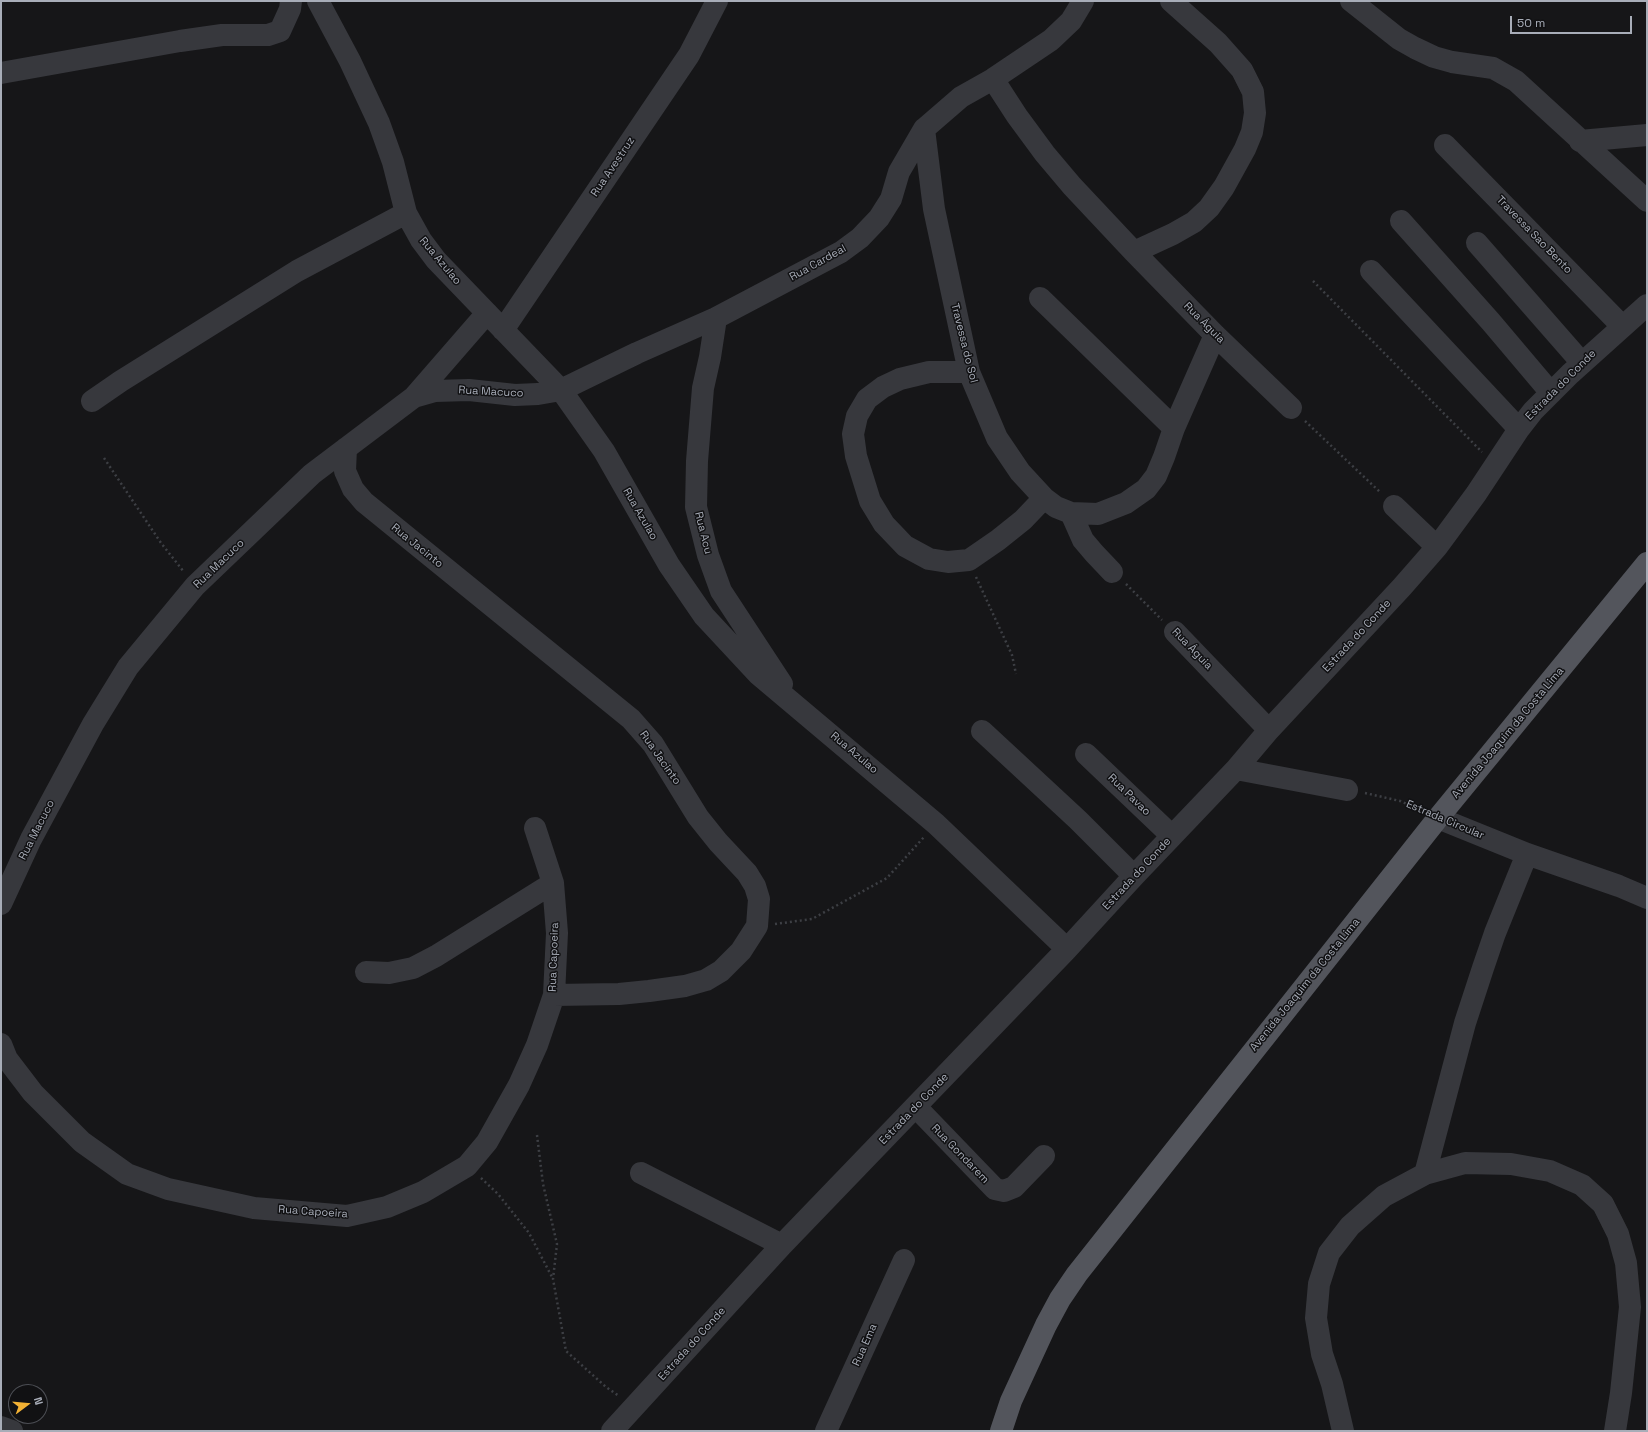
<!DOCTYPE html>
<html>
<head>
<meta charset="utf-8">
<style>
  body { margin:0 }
  #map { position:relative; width:1648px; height:1432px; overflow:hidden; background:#161618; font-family:"Space Grotesk",sans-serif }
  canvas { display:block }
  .frame { position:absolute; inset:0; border:2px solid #a8adb8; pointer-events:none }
  .north { position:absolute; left:8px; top:1384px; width:40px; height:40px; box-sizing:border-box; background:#111113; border:1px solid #4d4f55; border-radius:50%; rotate:74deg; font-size:11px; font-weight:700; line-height:16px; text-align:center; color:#a8adb8 }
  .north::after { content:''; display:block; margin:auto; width:14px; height:18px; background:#f2b134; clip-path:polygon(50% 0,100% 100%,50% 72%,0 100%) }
  .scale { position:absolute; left:1510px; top:16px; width:122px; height:18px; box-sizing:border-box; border:2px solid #a8adb8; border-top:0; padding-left:5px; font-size:12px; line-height:14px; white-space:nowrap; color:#a8adb8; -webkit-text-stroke:3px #111113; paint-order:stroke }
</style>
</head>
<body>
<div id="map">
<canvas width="1648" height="1432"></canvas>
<div class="frame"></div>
<div class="north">N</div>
<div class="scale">50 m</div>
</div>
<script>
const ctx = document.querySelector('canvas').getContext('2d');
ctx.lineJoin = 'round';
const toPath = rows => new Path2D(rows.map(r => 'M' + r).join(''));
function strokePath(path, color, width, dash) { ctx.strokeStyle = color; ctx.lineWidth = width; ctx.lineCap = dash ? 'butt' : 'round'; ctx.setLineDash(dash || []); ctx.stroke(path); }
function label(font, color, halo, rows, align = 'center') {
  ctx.font = font + ' "Space Grotesk",sans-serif'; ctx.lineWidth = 3; ctx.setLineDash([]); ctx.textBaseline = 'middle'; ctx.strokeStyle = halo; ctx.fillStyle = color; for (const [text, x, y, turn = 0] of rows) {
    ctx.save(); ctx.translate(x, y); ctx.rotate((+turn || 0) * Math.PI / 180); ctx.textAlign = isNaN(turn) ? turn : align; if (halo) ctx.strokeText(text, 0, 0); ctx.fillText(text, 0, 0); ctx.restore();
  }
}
strokePath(toPath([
  [1313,281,1482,452],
  [1305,421,1381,493],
  [104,458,161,543,184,572],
  [976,577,1012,655,1016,674],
  [1126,584,1162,620],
  [1365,793,1400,801,1421,810],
  [775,924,812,919,887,878,924,837],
  [537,1135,543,1184,557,1244,553,1279,566,1351,606,1387,619,1396],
  [481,1178,498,1194,529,1233,553,1279]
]), '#3d3f44', 2.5, [2, 3]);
strokePath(toPath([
  [318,1,350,61,379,123,393,162,406,213,421,240,436,260,561,390,604,451,669,565,704,616,758,674,936,824,1067,949],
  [1351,1,1399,39,1415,48,1434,57,1452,62,1493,68,1516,81,1647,201],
  [1,73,180,41,222,35,268,35,280,31,290,9,291,1],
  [993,79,1017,116,1045,154,1072,186,1134,252,1215,335,1291,408],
  [924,129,934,209,969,372,997,438,1020,472,1044,498,1056,507,1071,513,1098,514,1126,503,1146,489,1156,476,1164,457,1174,428,1215,335],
  [1580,141,1647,135],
  [1445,145,1622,326],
  [1401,221,1491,322,1551,393],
  [1477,243,1582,363],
  [1134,252,1173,234,1194,222,1209,208,1224,187,1245,149,1252,132,1255,113,1253,92,1242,70,1218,43,1171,1],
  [1371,271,1519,429],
  [1040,298,1174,428],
  [716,318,710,357,703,388,697,461,696,507,708,555,721,591,782,684],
  [503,330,689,55,717,1],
  [969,372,929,372,900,379,883,387,867,399,857,416,853,434,856,456,870,501,884,524,905,546,929,559,948,562,969,560,998,540,1023,520,1044,498],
  [414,397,487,313],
  [92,401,121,381,297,271,406,213],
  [346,448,345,471,353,489,364,502,631,719,653,744,698,817,718,842,747,873,755,886,759,899,757,926,741,951,721,971,706,980,685,986,649,991,619,994,554,995],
  [1394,506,1437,547],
  [1071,513,1083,540,1094,553,1112,572],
  [1175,632,1269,730],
  [982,731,1078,820,1134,876],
  [1086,754,1172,836],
  [1236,769,1347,790],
  [1438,818,1527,854,1619,886,1647,898],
  [1,904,31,839,93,724,128,667,195,586,312,474,414,397,435,391,469,390,515,395,538,394,561,390,637,353,716,318,841,252,860,238,879,218,891,199,899,172,924,129,961,97,993,79,1051,40,1071,21,1083,1],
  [366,972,389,973,413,968,436,956,553,883],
  [1,1044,7,1059,33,1093,82,1142,127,1174,168,1189,254,1208,347,1216,387,1207,423,1192,467,1166,487,1142,519,1085,537,1045,554,995,557,933,553,883,535,828],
  [916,1107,995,1189,1004,1191,1014,1187,1044,1156],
  [641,1173,782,1245],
  [1425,1174,1465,1023,1483,968,1495,933,1527,854],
  [1,1427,12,1431],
  [612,1431,782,1245,1067,949,1134,876,1236,769,1269,730,1402,587,1437,547,1476,494,1519,429,1533,411,1570,374,1647,305],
  [826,1431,904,1260],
  [1343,1431,1332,1384,1322,1354,1316,1318,1319,1284,1329,1253,1350,1226,1384,1196,1425,1174,1465,1163,1511,1164,1550,1171,1582,1185,1603,1204,1618,1234,1626,1263,1630,1307,1621,1393,1615,1431]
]), '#37383d', 22);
strokePath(toPath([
  [1001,1431,1011,1401,1046,1325,1060,1299,1077,1274,1438,818,1647,563]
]), '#53555c', 22);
label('11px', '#a8adb8', '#111113', [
  ["Rua Avestruz",613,167,-56],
  ["Travessa Sao Bento",1534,235,46],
  ["Rua Azulao",440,261,50],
  ["Rua Cardeal",818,263,-29],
  ["Rua Águia",1204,323,45],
  ["Travessa do Sol",964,343,76],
  ["Estrada do Conde",1561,385,-45],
  ["Rua Macuco",491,392,3],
  ["Rua Azulao",640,514,60],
  ["Rua Acu",703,533,76],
  ["Rua Jacinto",417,546,39],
  ["Rua Macuco",219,564,-44],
  ["Estrada do Conde",1357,636,-47],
  ["Rua Águia",1192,649,46],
  ["Avenida Joaquim da Costa Lima",1508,733,-50],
  ["Rua Azulao",854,753,40],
  ["Rua Jacinto",660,758,55],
  ["Rua Pavao",1129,795,44],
  ["Estrada Circular",1445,820,23],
  ["Rua Macuco",37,830,-63],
  ["Estrada do Conde",1137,874,-47],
  ["Rua Capoeira",554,957,-88],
  ["Avenida Joaquim da Costa Lima",1305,985,-51],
  ["Estrada do Conde",914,1109,-46],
  ["Rua Gondarem",960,1154,46],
  ["Rua Capoeira",313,1212,4],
  ["Estrada do Conde",692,1344,-48],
  ["Rua Ema",865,1345,-66]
]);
</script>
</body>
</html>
